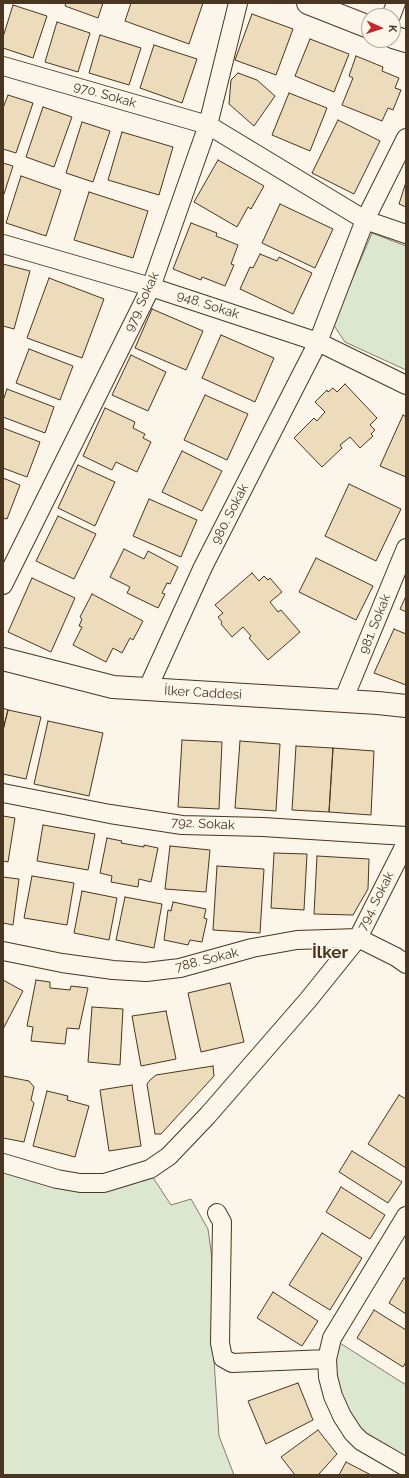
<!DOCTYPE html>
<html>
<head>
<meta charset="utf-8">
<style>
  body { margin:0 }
  #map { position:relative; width:409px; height:1478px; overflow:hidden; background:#fbf6e9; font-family:Raleway,sans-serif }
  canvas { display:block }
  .frame { position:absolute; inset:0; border:4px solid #4a3520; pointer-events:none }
  .north { position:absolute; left:361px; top:8px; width:40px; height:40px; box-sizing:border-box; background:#fbf6e9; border:1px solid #b4a999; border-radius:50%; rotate:93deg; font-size:11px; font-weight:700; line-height:16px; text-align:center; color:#4a3520 }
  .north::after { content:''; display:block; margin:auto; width:14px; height:18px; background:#c62828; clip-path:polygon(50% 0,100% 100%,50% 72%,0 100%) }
</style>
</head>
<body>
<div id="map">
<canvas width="409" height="1478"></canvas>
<div class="frame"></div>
<div class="north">K</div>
</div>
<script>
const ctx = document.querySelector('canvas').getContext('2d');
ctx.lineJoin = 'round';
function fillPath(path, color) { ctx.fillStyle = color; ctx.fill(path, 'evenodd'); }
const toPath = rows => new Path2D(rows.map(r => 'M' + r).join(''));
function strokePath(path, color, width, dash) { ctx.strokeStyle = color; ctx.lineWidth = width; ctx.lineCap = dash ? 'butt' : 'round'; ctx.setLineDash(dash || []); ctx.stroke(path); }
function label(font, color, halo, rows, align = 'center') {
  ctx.font = font + ' Raleway,sans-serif'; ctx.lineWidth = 3; ctx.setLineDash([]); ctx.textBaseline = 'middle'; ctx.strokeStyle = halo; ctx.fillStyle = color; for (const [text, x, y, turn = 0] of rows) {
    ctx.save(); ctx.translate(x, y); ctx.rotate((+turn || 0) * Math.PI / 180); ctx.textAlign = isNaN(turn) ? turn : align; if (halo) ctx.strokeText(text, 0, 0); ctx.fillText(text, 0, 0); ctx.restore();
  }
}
const green = toPath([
  [372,233,406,246,406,370,345,342,333,324,372,233],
  [3,1168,56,1184,152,1176,171,1205,191,1199,208,1229,212,1259,214,1360,219,1436,234,1475,3,1475,3,1168],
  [332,1338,406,1385,406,1467,342,1416,332,1338]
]);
fillPath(green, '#dce7d0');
strokePath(green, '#887966', 1);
const building = toPath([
  [66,3,103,3,98,18,65,6,66,3],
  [131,3,203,3,189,44,125,21,131,3],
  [13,5,47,16,33,58,3,48,3,37,13,5],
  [252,14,293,29,276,75,235,60,252,14],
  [57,22,90,33,78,72,45,62,57,22],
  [100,35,141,48,129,85,89,73,100,35],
  [310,39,349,54,334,92,295,76,310,39],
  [154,45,197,59,182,103,140,88,154,45],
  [356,56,383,67,382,71,399,78,395,88,401,90,393,110,388,108,382,121,342,105,353,78,349,76,356,56],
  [238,73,257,80,275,96,254,126,229,104,231,80,238,73],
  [289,93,327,108,310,151,272,135,289,93],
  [8,95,33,103,16,153,3,149,3,108,8,95],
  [43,107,72,117,54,167,26,157,43,107],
  [338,120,380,141,354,194,312,173,338,120],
  [82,122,110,131,93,182,66,173,82,122],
  [122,132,173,147,159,195,108,180,122,132],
  [218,160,264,186,251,209,248,207,237,227,194,202,218,160],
  [3,163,13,166,3,197,3,163],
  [21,176,61,190,46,236,6,223,21,176],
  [406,182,406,207,399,204,406,182],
  [89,192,148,211,133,258,74,240,89,192],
  [280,204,333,229,315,268,262,243,280,204],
  [191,223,217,233,216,236,238,245,231,264,234,265,225,286,202,277,201,280,173,269,191,223],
  [260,254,277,261,279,257,312,273,293,314,240,289,250,267,253,268,260,254],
  [3,264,30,271,14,329,3,326,3,264],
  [49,278,104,299,82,358,27,338,49,278],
  [152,309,203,331,186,370,135,348,152,309],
  [221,335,274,358,255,402,202,378,221,335],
  [29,349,73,366,60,400,16,383,29,349],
  [131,355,166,372,148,411,112,395,131,355],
  [345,384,377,418,370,425,375,430,371,434,373,436,360,448,350,437,340,445,342,448,322,467,294,438,314,418,317,421,325,412,315,402,327,390,328,392,333,388,337,392,345,384],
  [7,389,54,407,45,433,3,417,3,401,7,389],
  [205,395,248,414,227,460,184,440,205,395],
  [105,408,135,422,133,428,145,434,143,438,151,442,137,472,116,462,112,470,83,456,105,408],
  [403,415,406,417,406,477,380,466,403,415],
  [3,428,40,442,27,477,3,468,3,428],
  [182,451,222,471,202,511,162,492,182,451],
  [78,465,115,482,95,526,58,508,78,465],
  [3,478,20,485,7,519,3,518,3,478],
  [349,484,401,509,376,561,325,536,349,484],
  [149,499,197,520,181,557,133,536,149,499],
  [58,516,96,534,74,579,36,561,58,516],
  [124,549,144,559,148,551,178,567,170,584,167,583,162,593,165,594,158,608,127,593,130,587,110,577,124,549],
  [316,558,373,586,356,620,299,592,316,558],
  [252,573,259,581,264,576,268,580,270,578,282,592,270,602,278,612,281,610,300,632,268,660,249,638,251,636,243,627,232,637,221,624,222,622,218,617,223,613,215,605,252,573],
  [32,578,75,598,51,652,8,632,32,578],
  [92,594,143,621,133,640,130,638,122,653,113,648,106,662,73,645,82,627,79,626,82,619,80,617,92,594],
  [406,596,406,612,400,609,406,596],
  [394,629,406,634,406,685,374,673,394,629],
  [3,708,8,710,3,730,3,708],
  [8,710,41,717,26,779,3,774,3,730,8,710],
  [48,721,103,733,89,796,34,784,48,721],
  [182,740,222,742,219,809,178,807,182,740],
  [240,741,280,744,276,811,235,808,240,741],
  [296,746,333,748,329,812,292,810,296,746],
  [333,748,374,751,371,815,329,812,333,748],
  [3,816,15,818,8,862,3,861,3,816],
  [43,825,95,834,88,870,37,861,43,825],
  [107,838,122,841,121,843,144,847,144,845,158,848,151,882,139,879,138,887,111,882,112,876,100,873,107,838],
  [170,846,210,850,206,892,165,889,170,846],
  [274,853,307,854,304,910,271,908,274,853],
  [317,856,369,859,368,889,353,915,314,914,317,856],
  [217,866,264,869,260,933,213,930,217,866],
  [32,876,74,883,67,925,24,918,32,876],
  [3,877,19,879,13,925,3,923,3,877],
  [82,891,117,898,109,940,74,933,82,891],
  [125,897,162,904,154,948,116,940,125,897],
  [173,902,206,909,204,918,207,919,202,942,190,940,188,945,164,940,168,910,171,911,173,902],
  [3,980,23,991,3,1029,3,980],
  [36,980,50,982,50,988,70,990,71,986,88,988,79,1029,67,1028,65,1044,31,1041,33,1027,27,1026,36,980],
  [230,983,244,1042,201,1052,188,993,230,983],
  [92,1007,123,1009,120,1065,88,1062,92,1007],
  [166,1011,176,1059,141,1066,132,1016,166,1011],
  [213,1066,214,1076,161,1134,155,1134,147,1084,150,1080,156,1075,213,1066],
  [3,1076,29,1081,34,1087,31,1100,34,1103,24,1142,3,1138,3,1076],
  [132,1085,141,1146,109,1151,100,1090,132,1085],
  [47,1091,68,1096,67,1100,89,1106,75,1157,33,1146,47,1091],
  [399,1095,406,1099,406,1168,368,1144,399,1095],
  [352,1151,402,1182,388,1203,339,1172,352,1151],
  [341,1187,385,1215,370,1239,326,1212,341,1187],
  [322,1233,362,1258,330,1310,289,1285,322,1233],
  [404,1278,406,1280,406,1314,389,1303,404,1278],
  [273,1292,318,1321,302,1346,257,1318,273,1292],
  [374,1310,406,1330,406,1362,403,1367,357,1338,374,1310],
  [298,1383,313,1420,266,1444,248,1401,298,1383],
  [318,1430,337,1454,318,1475,295,1475,281,1457,318,1430],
  [346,1462,371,1475,339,1475,346,1462]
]);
fillPath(building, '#ecdcbc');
strokePath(building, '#4a3520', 1);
const minor = toPath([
  [391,16,396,3],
  [3,66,208,125,365,220,406,234],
  [3,244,151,287,318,342,406,385],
  [3,585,151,287,208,125,238,3],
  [147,690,203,567,318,342,365,220,406,138],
  [343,701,406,548],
  [3,793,110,814,182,825,263,827,406,836],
  [3,951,62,963,113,970,146,972,180,968,252,948,297,940,358,938,396,957,406,964],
  [3,1163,57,1179,80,1183,104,1183,150,1169,169,1156,208,1115,308,1000,358,938,406,843],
  [217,1213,222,1222,220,1343,223,1358,232,1363,327,1359],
  [406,1216,332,1338,327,1359,328,1377,333,1396,342,1416,353,1433,361,1441,406,1467]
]);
const major = toPath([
  [308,3,369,27],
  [393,37,406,41],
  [3,659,113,687,378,703,406,706]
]);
strokePath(minor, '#4a3520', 20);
strokePath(major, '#4a3520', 24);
strokePath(minor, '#fbf6e9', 18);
strokePath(major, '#fbf6e9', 22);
label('13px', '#4a3520', '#fbf6e9', [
  ["970. Sokak",105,95,16],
  ["979. Sokak",142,302,-65],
  ["948. Sokak",208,305,18],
  ["980. Sokak",230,514,-63],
  ["981. Sokak",375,624,-68],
  ["İlker Caddesi",203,693,3],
  ["792. Sokak",203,824,3],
  ["794. Sokak",376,901,-63],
  ["788. Sokak",207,960,-14]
]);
label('bold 17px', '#4a3520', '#fbf6e9', [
  ["İlker",330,953]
]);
</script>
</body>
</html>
